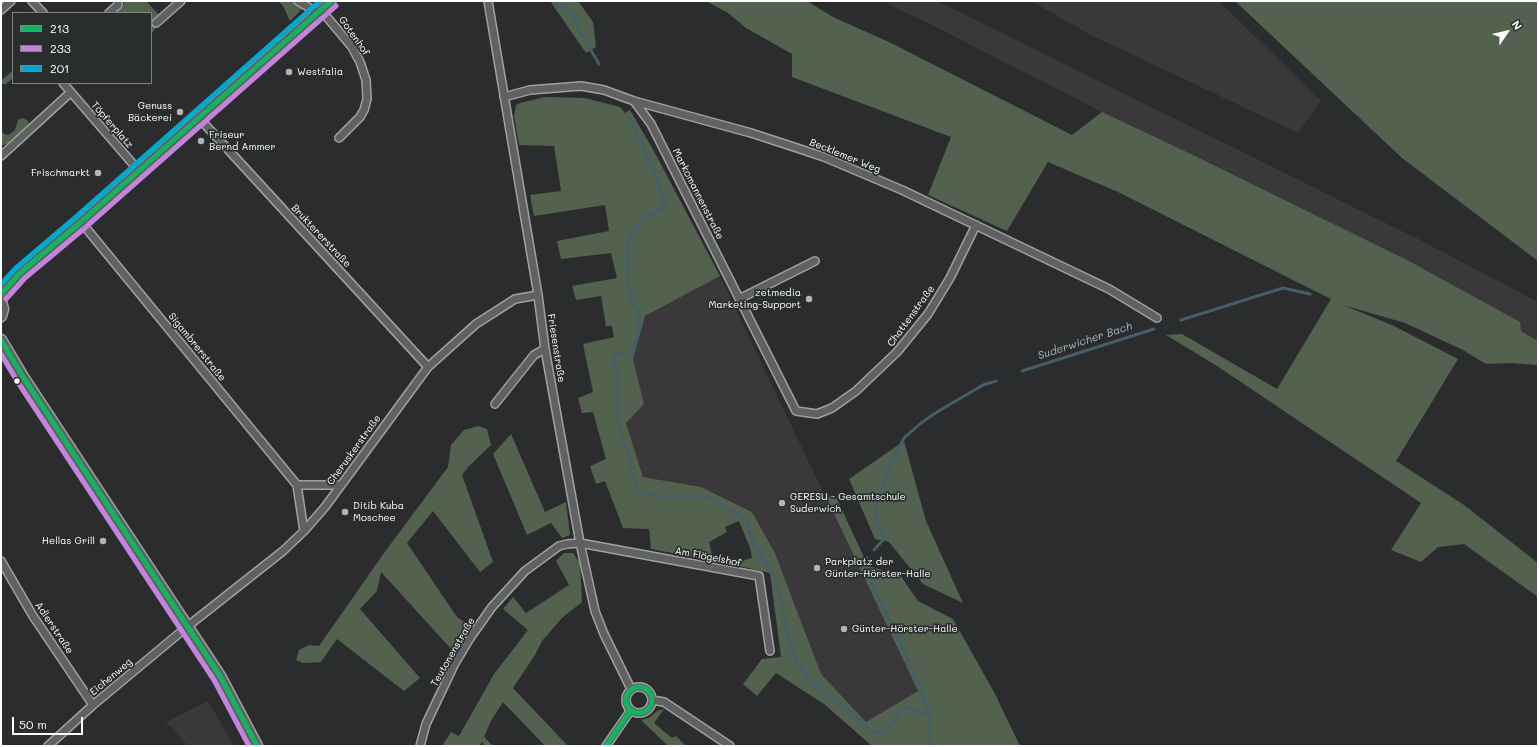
<!DOCTYPE html>
<html>
<head>
<meta charset="utf-8">
<style>
  body { margin:0 }
  #map { position:relative; width:1539px; height:747px; overflow:hidden; background:#2b2c2d; font-family:Mali,sans-serif }
  canvas { display:block }
  .frame { position:absolute; inset:0; border:2px solid #fff; pointer-events:none }
  .legend { position:absolute; left:12px; top:12px; width:140px; height:72px; box-sizing:border-box; background:#2a2d2e; border:1px solid #7f8182; margin:0; padding:5px 7px; list-style:none; font-size:12px; color:#fff }
  .legend li { display:flex; align-items:center; gap:8px; height:20px }
  .legend b { width:20px; border:1px solid #7f8182 }
  .north { position:absolute; left:1487px; top:12px; width:40px; height:40px; -webkit-text-stroke:3px #2a2d2e; paint-order:stroke; rotate:56deg; font-size:11px; font-weight:700; line-height:16px; text-align:center; color:#fff }
  .north::after { content:''; display:block; margin:auto; width:14px; height:18px; background:#fff; clip-path:polygon(50% 0,100% 100%,50% 72%,0 100%) }
  .scale { position:absolute; left:12px; top:717px; width:71px; height:18px; box-sizing:border-box; border:2px solid #fff; border-top:0; padding-left:5px; font-size:12px; line-height:14px; white-space:nowrap; color:#fff; -webkit-text-stroke:3px #2a2d2e; paint-order:stroke }
</style>
</head>
<body>
<div id="map">
<canvas width="1539" height="747"></canvas>
<div class="frame"></div>
<ul class="legend">
<li><b style="height:5px;background:#13b361"></b>213</li>
<li><b style="height:5px;background:#c483df"></b>233</li>
<li><b style="height:5px;background:#00a9ce"></b>201</li>
</ul>
<div class="north">N</div>
<div class="scale">50 m</div>
</div>
<script>
const ctx = document.querySelector('canvas').getContext('2d');
ctx.lineJoin = 'round';
function fillPath(path, color) { ctx.fillStyle = color; ctx.fill(path, 'evenodd'); }
const toPath = rows => new Path2D(rows.map(r => 'M' + r).join(''));
function strokePath(path, color, width, dash) { ctx.strokeStyle = color; ctx.lineWidth = width; ctx.lineCap = dash ? 'butt' : 'round'; ctx.setLineDash(dash || []); ctx.stroke(path); }
function label(font, color, halo, rows, align = 'center') {
  ctx.font = font + ' Mali,sans-serif'; ctx.lineWidth = 3.5; ctx.setLineDash([]); ctx.textBaseline = 'middle'; ctx.strokeStyle = halo; ctx.fillStyle = color; for (const [text, x, y, turn = 0] of rows) {
    ctx.save(); ctx.translate(x, y); ctx.rotate((+turn || 0) * Math.PI / 180); ctx.textAlign = isNaN(turn) ? turn : align; if (halo) ctx.strokeText(text, 0, 0); ctx.fillText(text, 0, 0); ctx.restore();
  }
}
fillPath(toPath([
  [882,1,937,1,1418,239,1538,302,1538,341,1407,260,1191,154,1102,112,932,25],
  [1031,1,1219,1,1321,101,1298,133,1089,34],
  [720,276,918,691,866,722,821,674,775,553,752,512,701,487,643,477,626,423,644,404,633,359,645,316],
  [208,701,231,740,234,746,188,746,166,722]
]), '#3b383b');
fillPath(toPath([
  [124,1,146,1,161,17,161,22,151,34,151,13,117,13,123,7],
  [278,1,293,1,303,8,290,21,283,6],
  [550,1,578,1,593,22,596,47,586,53],
  [706,1,807,1,833,17,889,42,1072,135,1102,112,1191,154,1407,260,1520,322,1521,331,1538,341,1538,365,1509,363,1486,364,1463,350,1405,323,1343,305,1394,326,1458,359,1396,461,1464,505,1538,563,1538,597,1464,544,1438,547,1421,562,1391,550,1421,503,1217,366,1166,335,1182,334,1277,389,1331,299,1118,192,1048,162,1007,231,928,195,951,137,792,77,792,54,746,28,728,13],
  [1235,1,1538,1,1538,261,1402,158],
  [11,72,13,72,13,78,6,84,3,84,2,83,2,80],
  [545,97,585,98,620,107,625,113,630,110,655,153,720,276,645,316,633,359,644,404,626,423,643,477,701,487,752,512,775,553,821,674,866,722,918,691,825,495,837,499,868,566,900,575,918,601,953,619,994,692,1020,746,872,746,824,704,776,673,757,696,743,684,762,659,781,657,770,573,730,564,752,558,750,548,739,521,725,527,727,532,709,542,712,555,704,559,651,549,649,529,623,528,605,481,596,484,590,466,606,459,593,412,582,413,578,398,593,392,583,344,614,337,612,326,606,326,601,296,576,300,572,286,617,278,611,253,561,259,557,241,609,231,605,205,534,216,530,195,561,191,554,146,519,145,514,116,516,105,520,103],
  [22,118,27,120,29,123,28,125,8,144,2,145,1,142,1,131,6,135,10,134,15,130,18,120],
  [478,426,487,429,491,445,469,466,462,475,493,562,480,572,433,511,407,543,457,617,471,627,453,651,381,572,377,591,360,609,420,678,404,691,337,639,321,662,303,663,296,660,299,650,309,645,319,646,384,553,448,467,451,445,464,430],
  [511,434,545,512,566,502,570,535,562,538,551,523,527,535,493,454],
  [904,441,926,521,963,603,923,584,889,542,875,539,849,479],
  [564,553,573,553,580,563,582,602,562,618,542,641,535,655,513,688,568,746,545,746,503,702,491,721,484,737,493,746,485,746,482,742,479,746,442,746,451,732,459,736,494,674,528,630,503,609,513,597,526,613,569,585,556,561],
  [664,709,654,723,672,738,676,736,686,746,668,746,641,720,649,718,657,711]
]), '#52624e');
strokePath(toPath([
  [555,1,558,5,567,9,574,16,579,30,599,64],
  [629,117,646,151,664,201,664,207,642,220,635,228,629,241,627,253,629,287,632,302,638,310,640,329,633,351,616,355,614,364,618,375,618,415,620,431,629,455,631,472,639,490,644,494,655,496,706,496,717,501,728,510,741,515,748,524,754,545,776,580,782,607,786,631,797,661,809,679,824,693,841,704,872,731,885,732,893,724,898,713,906,708,915,709,929,716],
  [1181,320,1283,288,1310,294],
  [1022,371,1154,329],
  [874,550,884,539,875,519,879,498,890,466,904,438,921,423,937,412,983,385,996,381],
  [867,558,864,566,866,571,870,575,876,592,923,693,930,717,928,741,930,746]
]), '#465e67', 3);
const minor = toPath([
  [32,1,43,13],
  [298,1,318,13],
  [488,1,538,295,545,349,580,543,595,611,604,634,631,689],
  [1,10,11,1],
  [321,10,352,47,360,62,366,80,367,99,364,110,360,117,339,138],
  [109,13,118,5,118,1],
  [156,23,181,1],
  [63,83,139,171],
  [504,97,530,90,581,86,604,90,634,101,751,133,797,148,824,157,902,190,1109,289,1157,318],
  [634,101,651,124,796,411,817,414,832,408,856,391,897,352,928,314,950,278,976,225],
  [199,118,428,367],
  [1,156,71,92],
  [81,222,297,485,304,531],
  [739,299,815,261],
  [495,404,534,355,545,349],
  [297,485,341,485],
  [1,561,33,616,93,705],
  '626 700a13 13 0 1 1 26 0a13 13 0 1 1-26 0Z',
  [652,700,664,702,730,746],
  [48,746,93,705,188,626,283,551,304,531,325,507,428,367,476,324,515,299,538,295],
  [420,746,426,724,454,665,470,638,492,607,525,571,559,546,567,544,580,543,759,576,770,651],
  [606,746,631,710]
]);
const tertiary = toPath([
  [1,294,20,273,81,222,331,1]
]);
const secondary = toPath([
  [1,302,3,309,1,316],
  [1,340,23,377,220,676,257,746]
]);
strokePath(minor, '#a0a0a0', 10);
strokePath(tertiary, '#a0a0a0', 12);
strokePath(secondary, '#a0a0a0', 13);
strokePath(minor, '#606162', 7);
strokePath(tertiary, '#606162', 9);
strokePath(secondary, '#606162', 10);
strokePath(toPath([
  [1,294,20,273,81,222,331,1],
  [1,340,23,377,220,676,257,746],
  '626 700a13 13 0 1 1 26 0a13 13 0 1 1-26 0Z',
  [606,746,631,710]
]), '#13b361', 5);
strokePath(toPath([
  [6,299,25,278,86,227,336,6],
  [1,354,17,381,214,680,249,746]
]), '#c483df', 5);
strokePath(toPath([
  [1,284,16,268,76,217,320,1]
]), '#00a9ce', 5);
for (const [x, y, r, color] of [
  [289,72,4,"#b5b5b6"],
  [180,112,4,"#b5b5b6"],
  [201,141,4,"#b5b5b6"],
  [98,173,4,"#b5b5b6"],
  [809,299,4,"#b5b5b6"],
  [17,381,3.5,"#fff"],
  [782,503,4,"#b5b5b6"],
  [345,512,4,"#b5b5b6"],
  [103,541,4,"#b5b5b6"],
  [817,568,4,"#b5b5b6"],
  [844,629,4,"#b5b5b6"]
]) { const dot = new Path2D(); dot.arc(x, y, r, 0, 2 * Math.PI); ctx.fillStyle = color; ctx.fill(dot); strokePath(dot, '#2a2d2e', 1.5); }
label('10px', '#fff', '#2a2d2e', [
  ["Gotenhof",354,36,55],
  ["Töpferplatz",112,125,49],
  ["Becklemer Weg",845,156,22],
  ["Markomannenstraße",698,194,63],
  ["Bruktererstraße",321,236,47],
  ["Chattenstraße",911,316,-54],
  ["Sigambrerstraße",197,347,51],
  ["Friesenstraße",556,348,81],
  ["Cheruskerstraße",354,450,-54],
  ["Am Flögelshof",708,557,11],
  ["Adlerstraße",54,628,56],
  ["Teutonenstraße",453,652,-60],
  ["Eichenweg",111,677,-40]
]);
label('10px', '#fff', '#2a2d2e', [
  ["Westfalia",297,72],
  ["Genuss",172,106,"right"],
  ["Bäckerei",172,118,"right"],
  ["Friseur",209,135],
  ["Bernd Ammer",209,147],
  ["Frischmarkt",90,173,"right"],
  ["zetmedia",801,293,"right"],
  ["Marketing-Support",801,305,"right"],
  ["GERESU - Gesamtschule",790,497],
  ["Suderwich",790,509],
  ["Ditib Kuba",353,506],
  ["Moschee",353,518],
  ["Hellas Grill",95,541,"right"],
  ["Parkplatz der",825,562],
  ["Günter-Hörster-Halle",825,574],
  ["Günter-Hörster-Halle",852,629]
], 'left');
label('italic 11px', '#adb9bd', '#2a2d2e', [
  ["Suderwicher Bach",1085,341,-18]
]);
</script>
</body>
</html>
